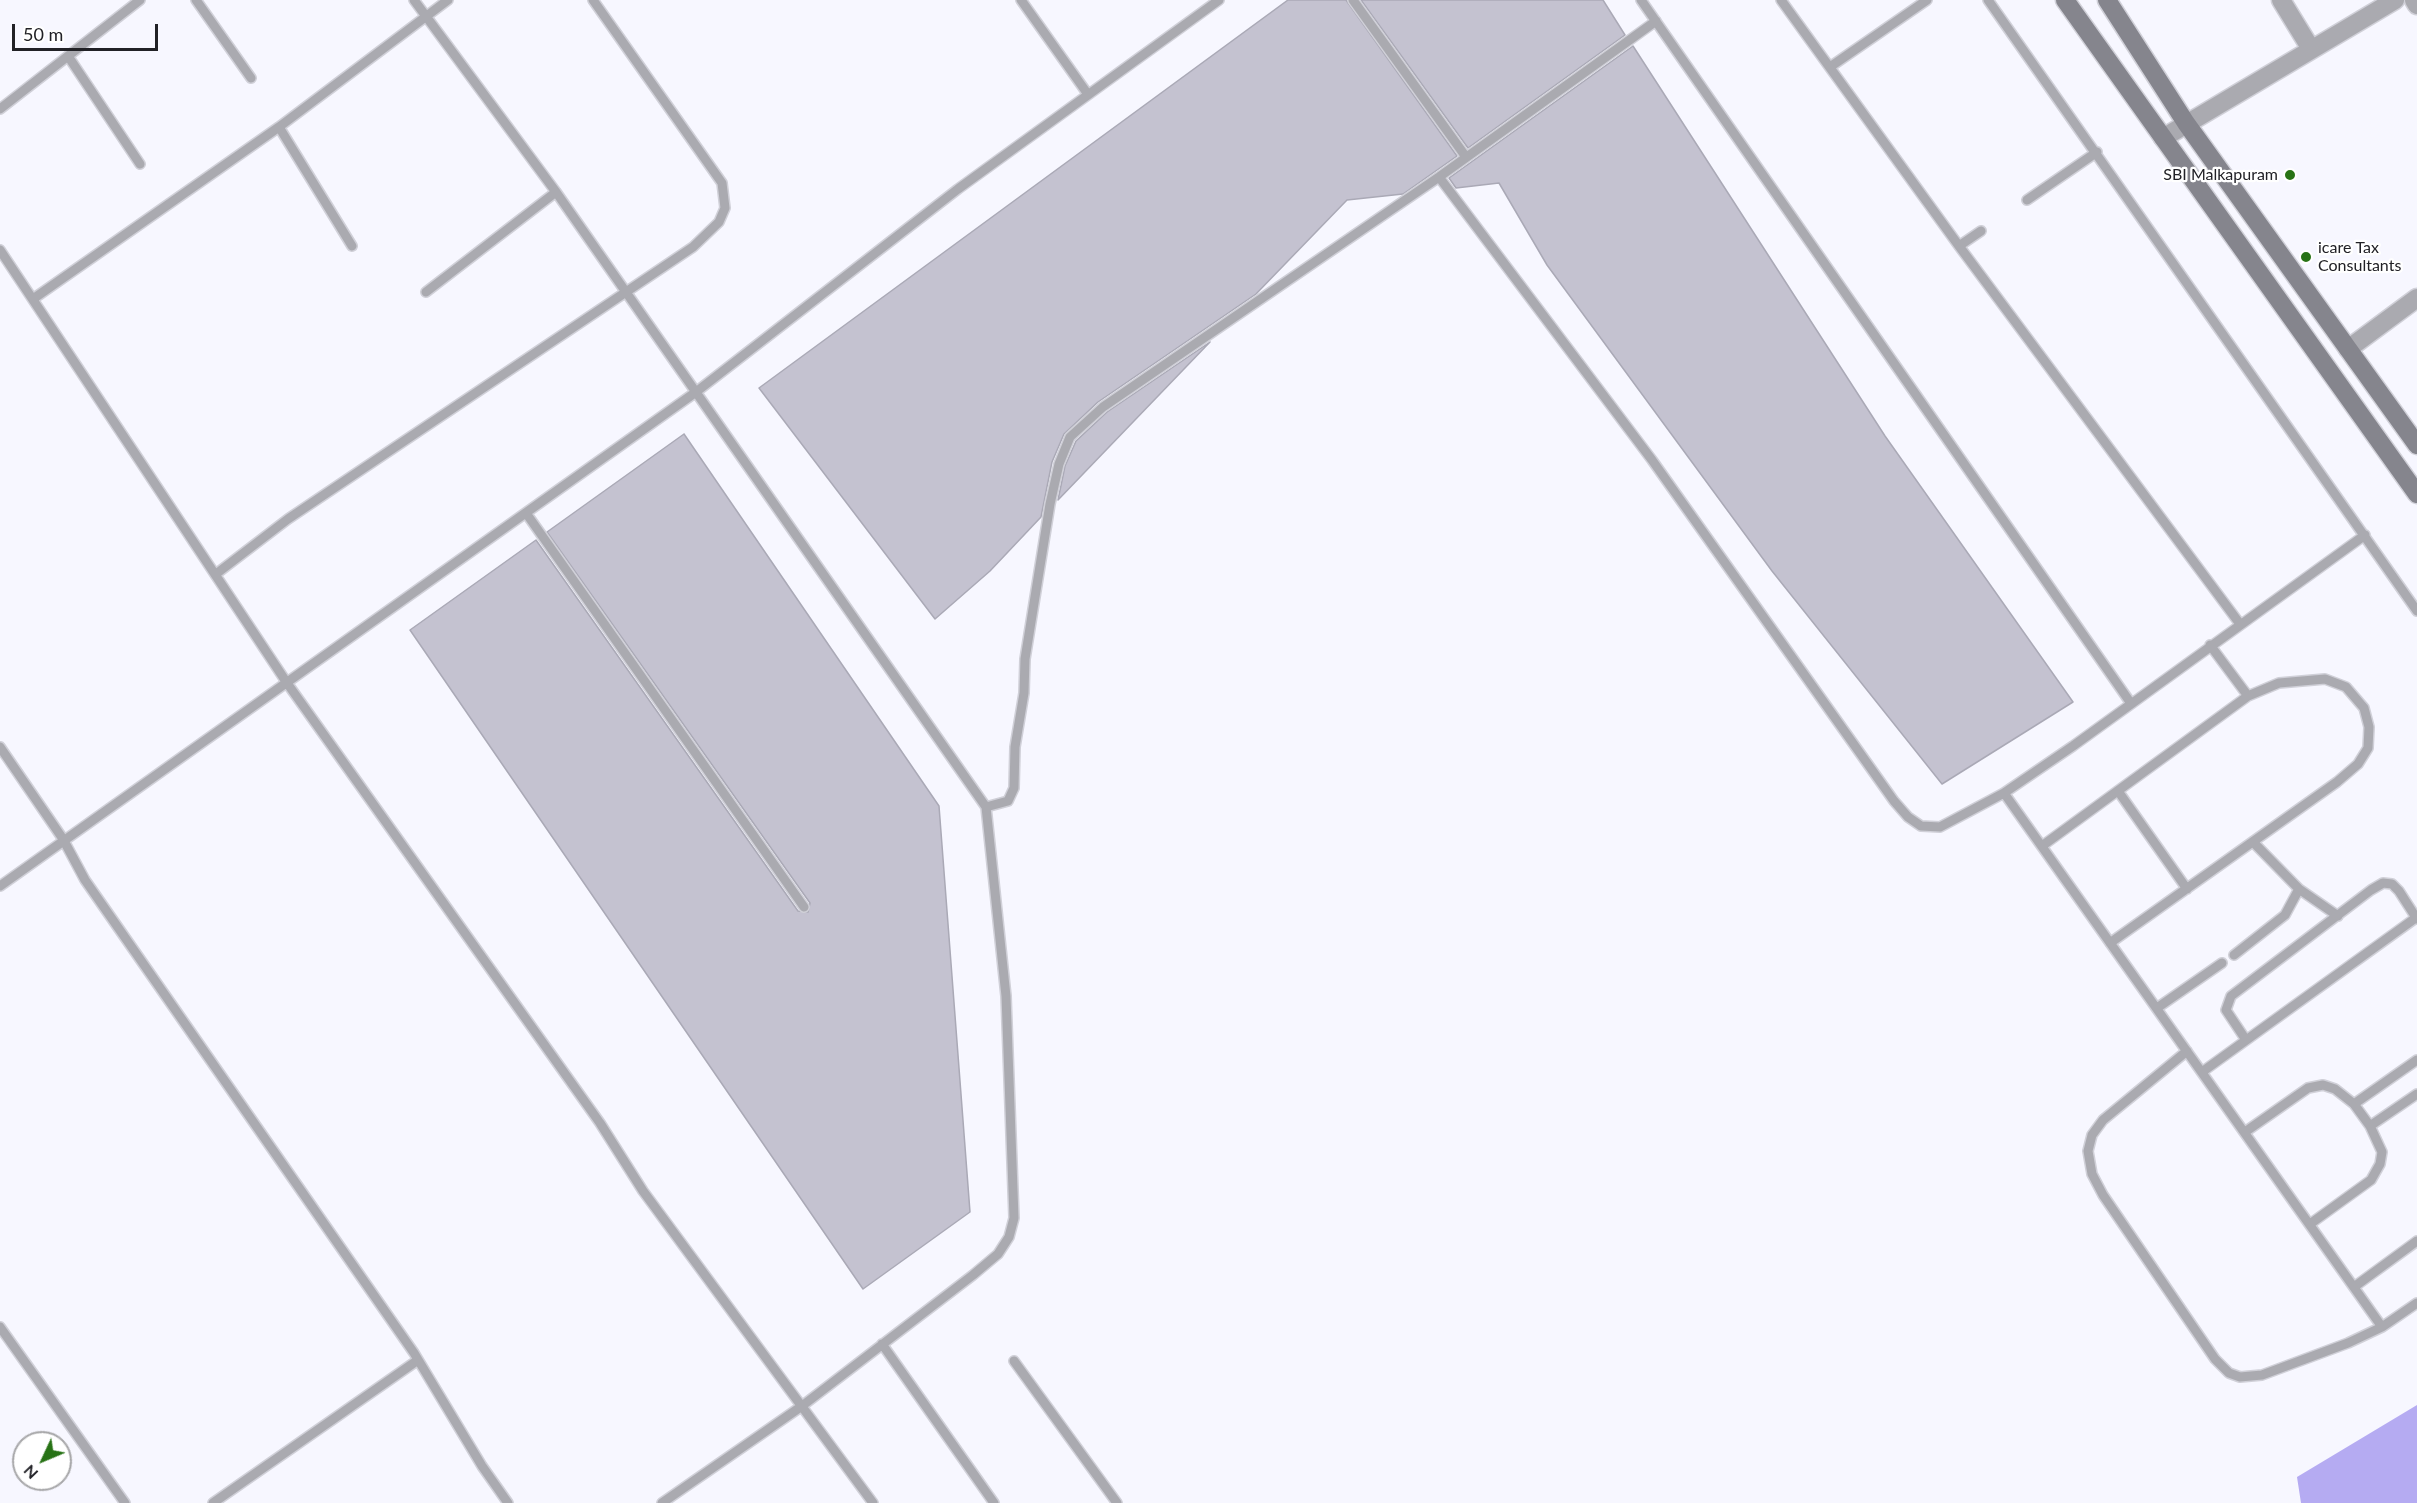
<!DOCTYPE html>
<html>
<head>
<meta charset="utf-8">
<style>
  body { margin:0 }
  #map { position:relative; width:2417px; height:1503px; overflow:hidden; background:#f7f7ff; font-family:Lato,sans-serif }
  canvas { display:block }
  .north { position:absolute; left:12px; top:1431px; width:60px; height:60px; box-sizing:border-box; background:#fff; border:2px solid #a6a6a8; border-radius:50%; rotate:226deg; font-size:16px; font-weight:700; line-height:24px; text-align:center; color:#212126 }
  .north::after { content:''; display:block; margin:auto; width:21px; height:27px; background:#277215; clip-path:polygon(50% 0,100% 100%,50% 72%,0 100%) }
  .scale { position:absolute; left:12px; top:24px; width:146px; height:27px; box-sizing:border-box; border:3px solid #212126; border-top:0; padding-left:8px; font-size:18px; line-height:21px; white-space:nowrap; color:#212126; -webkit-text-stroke:4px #fff; paint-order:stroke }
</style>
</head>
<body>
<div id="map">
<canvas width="2417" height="1503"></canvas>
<div class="north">N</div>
<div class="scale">50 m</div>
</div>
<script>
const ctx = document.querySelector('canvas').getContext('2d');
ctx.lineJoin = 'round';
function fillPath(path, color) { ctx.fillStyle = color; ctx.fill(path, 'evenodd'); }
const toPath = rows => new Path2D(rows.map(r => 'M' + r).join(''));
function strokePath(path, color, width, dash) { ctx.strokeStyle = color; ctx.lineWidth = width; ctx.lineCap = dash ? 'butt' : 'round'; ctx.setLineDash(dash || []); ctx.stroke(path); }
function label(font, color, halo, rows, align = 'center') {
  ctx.font = font + ' Lato,sans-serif'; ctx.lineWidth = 4.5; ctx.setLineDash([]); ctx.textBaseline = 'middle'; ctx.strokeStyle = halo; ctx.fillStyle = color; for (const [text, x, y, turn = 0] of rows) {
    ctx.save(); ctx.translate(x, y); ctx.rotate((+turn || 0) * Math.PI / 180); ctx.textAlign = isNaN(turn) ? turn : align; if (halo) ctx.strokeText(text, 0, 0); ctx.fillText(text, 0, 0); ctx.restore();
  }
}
fillPath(toPath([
  [2417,1405,2417,1503,2301,1503,2297,1477]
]), '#b5abf2');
const building = toPath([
  [1288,0,1346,0,1457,156,1403,194,1347,200,1256,294,1098,402,1064,434,1052,462,1041,517,990,571,935,619,759,388,1288,0],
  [1361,0,1603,0,1625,35,1468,148,1361,0],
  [1633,46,1885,436,2073,702,1942,784,1772,571,1547,265,1499,183,1456,188,1449,178,1633,46],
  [1210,342,1058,500,1065,466,1076,441,1107,412,1210,342],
  [684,434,939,806,970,1212,863,1289,410,630,536,540,798,911,808,912,810,903,547,532,684,434]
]);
fillPath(building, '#c4c2d0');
strokePath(building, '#aaa9b6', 1.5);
const lane = toPath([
  [196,0,251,78],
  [414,0,556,192,986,807,1006,996,1014,1218,1009,1237,998,1254,973,1275,802,1406,662,1503],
  [1021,0,1087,93],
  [1353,0,1466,157],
  [1641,0,2130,702],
  [1781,0,1959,246,2240,624],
  [1988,0,2417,611],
  [68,56,140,164],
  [1830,67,1927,0],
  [0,109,140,0],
  [279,127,352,246],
  [1439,177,1652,460,1894,801,1908,817,1921,826,1940,827,2004,793,2073,746,2365,535],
  [2027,200,2097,152],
  [1959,246,1981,231],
  [0,250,287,683,600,1123,643,1191,873,1503],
  [426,292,556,192],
  [33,299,279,127,448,0],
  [526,513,804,907],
  [216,574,288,519,693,247,719,222,725,208,722,183,593,0],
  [2210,645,2248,696],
  [0,747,63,839,85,880,414,1353,482,1466,508,1503],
  [2118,791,2187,889],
  [2004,793,2382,1327],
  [986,807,1008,801,1014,788,1015,747,1024,693,1025,659,1050,504,1059,464,1070,437,1103,407,1439,177,1656,21],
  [2253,842,2299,889,2338,916],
  [2042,846,2248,696,2279,683,2325,679,2346,687,2364,708,2369,727,2368,748,2358,764,2337,782,2110,943],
  [0,886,696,392,958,189,1219,0],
  [2234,955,2285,915,2299,889],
  [2157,1008,2222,963],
  [2246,1040,2226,1010,2231,996,2371,890,2383,883,2392,884,2399,891,2417,919],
  [2187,1051,2103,1120,2092,1135,2088,1151,2092,1174,2103,1195,2215,1359,2229,1373,2240,1377,2262,1375,2348,1343,2382,1327,2417,1303],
  [2202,1072,2417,917],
  [2354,1104,2417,1060],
  [2370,1126,2417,1094],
  [2245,1132,2308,1088,2323,1085,2335,1089,2354,1104,2370,1126,2382,1152,2380,1164,2371,1180,2310,1224],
  [2354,1287,2417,1241],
  [0,1327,125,1503],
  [882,1344,994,1503],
  [1014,1361,1117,1503],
  [213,1503,418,1360]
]);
const street = toPath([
  [2281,0,2311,49],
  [2414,0,2417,5],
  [2163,138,2395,0],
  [2348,349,2417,298]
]);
const secondary = toPath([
  [2065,0,2417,494],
  [2107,0,2186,123,2417,445]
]);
strokePath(lane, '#d0d0d8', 12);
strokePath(street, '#d0d0d8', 21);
strokePath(secondary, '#d0d0d8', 21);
strokePath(lane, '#aaaab0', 9);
strokePath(street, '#aaaab0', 18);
strokePath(secondary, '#85858d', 18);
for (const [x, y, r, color] of [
  [2290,175,6,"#277215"],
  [2306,257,6,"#277215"]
]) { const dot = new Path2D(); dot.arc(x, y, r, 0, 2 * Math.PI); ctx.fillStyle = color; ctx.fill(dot); strokePath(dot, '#fff', 2); }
label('16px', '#212126', '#fff', [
  ["SBI Malkapuram",2278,175],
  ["icare Tax",2318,248,"left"],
  ["Consultants",2318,266,"left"]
], 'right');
</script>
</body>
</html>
